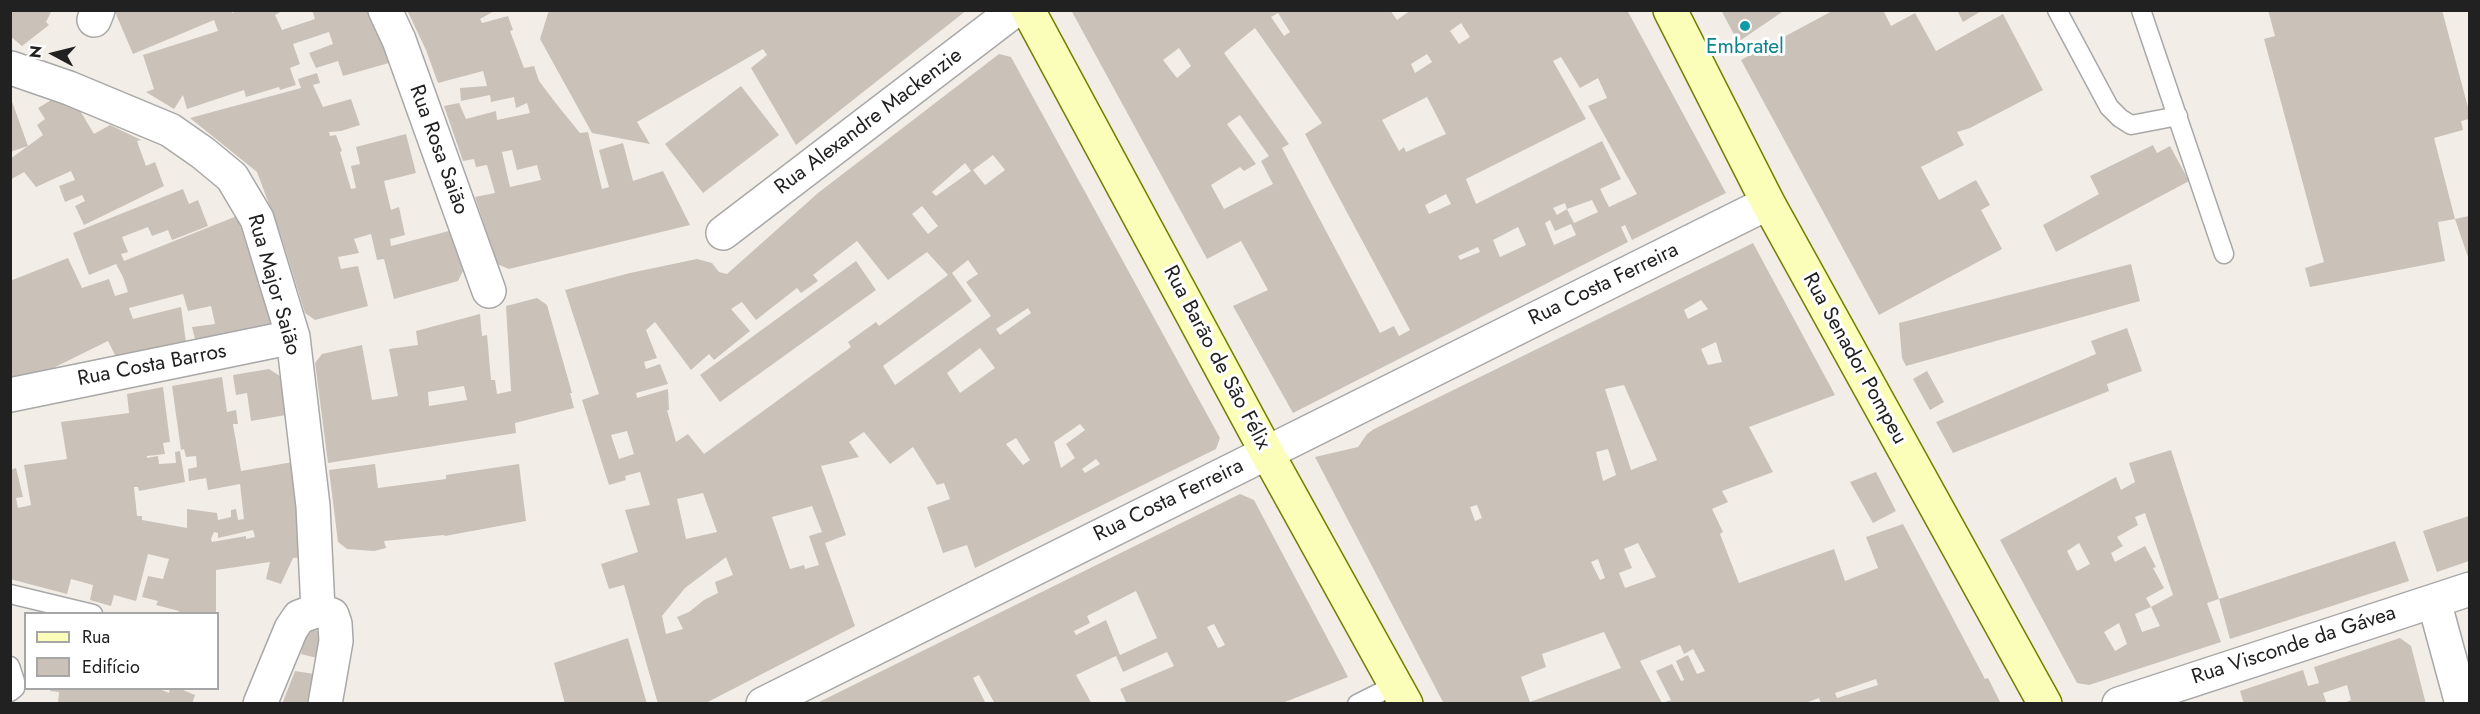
<!DOCTYPE html>
<html>
<head>
<meta charset="utf-8">
<style>
  body { margin:0 }
  #map { position:relative; width:2480px; height:714px; overflow:hidden; background:#f2eee7; font-family:Jost,sans-serif }
  canvas { display:block }
  .frame { position:absolute; inset:0; border:12px solid #212121; pointer-events:none }
  .legend { position:absolute; left:24px; top:612px; width:195px; height:78px; box-sizing:border-box; background:#fff; border:2px solid #a6a6a6; margin:0; padding:8px 10px; list-style:none; font-size:18px; color:#212121 }
  .legend li { display:flex; align-items:center; gap:12px; height:30px }
  .legend b { width:30px; border:2px solid #a6a6a6 }
  .north { position:absolute; left:24px; top:24px; width:60px; height:60px; -webkit-text-stroke:4px #fff; paint-order:stroke; rotate:277deg; font-size:16px; font-weight:700; line-height:24px; text-align:center; color:#212121 }
  .north::after { content:''; display:block; margin:auto; width:21px; height:27px; background:#212121; clip-path:polygon(50% 0,100% 100%,50% 72%,0 100%) }
</style>
</head>
<body>
<div id="map">
<canvas width="2480" height="714"></canvas>
<div class="frame"></div>
<ul class="legend">
<li><b style="height:8px;background:#fbfeb8"></b>Rua</li>
<li><b style="height:16px;background:#cac1b9"></b>Edifício</li>
</ul>
<div class="north">N</div>
</div>
<script>
const ctx = document.querySelector('canvas').getContext('2d');
ctx.lineJoin = 'round';
function fillPath(path, color) { ctx.fillStyle = color; ctx.fill(path, 'evenodd'); }
const toPath = rows => new Path2D(rows.map(r => 'M' + r).join(''));
function strokePath(path, color, width, dash) { ctx.strokeStyle = color; ctx.lineWidth = width; ctx.lineCap = dash ? 'butt' : 'round'; ctx.setLineDash(dash || []); ctx.stroke(path); }
function label(font, color, halo, rows, align = 'center') {
  ctx.font = font + ' Jost,sans-serif'; ctx.lineWidth = 6; ctx.setLineDash([]); ctx.textBaseline = 'middle'; ctx.strokeStyle = halo; ctx.fillStyle = color; for (const [text, x, y, turn = 0] of rows) {
    ctx.save(); ctx.translate(x, y); ctx.rotate((+turn || 0) * Math.PI / 180); ctx.textAlign = isNaN(turn) ? turn : align; if (halo) ctx.strokeText(text, 0, 0); ctx.fillText(text, 0, 0); ctx.restore();
  }
}
fillPath(toPath([
  [10,10,52,10,46,22,49,25,22,46,10,36],
  [119,10,232,10,232,13,238,10,284,10,275,15,282,30,315,19,312,10,369,10,389,63,343,76,338,61,316,68,309,53,333,44,329,32,293,44,300,64,290,68,296,85,280,90,279,87,246,97,244,90,187,109,183,95,174,109,146,92,154,89,143,55,218,31,214,20,133,54,115,12],
  [407,10,496,10,480,19,482,23,508,16,513,30,510,31,524,68,534,66,539,81,558,106,580,133,588,132,602,189,609,187,599,150,623,143,633,181,663,171,690,225,509,269,497,264,475,197,495,193,487,165,476,167,474,159,463,161,444,106,459,103,466,119,496,111,497,120,530,113,527,103,516,108,514,97,491,102,490,95,461,101,460,88,487,86,483,71,438,83,426,50],
  [512,150,517,170,537,165,541,180,510,187,502,152],
  [549,10,967,10,796,145,751,68,767,55,763,49,637,122,650,144,592,133,540,39],
  [1071,10,1390,10,1397,20,1411,10,1627,10,1726,193,1632,240,1625,225,1621,227,1628,242,1293,413,1233,306,1268,290,1241,241,1207,259],
  [1278,13,1290,32,1284,36,1271,17],
  [1461,23,1470,37,1459,44,1450,31],
  [1255,28,1322,123,1305,134,1410,330,1399,336,1394,326,1380,333,1282,148,1289,144,1224,53],
  [1179,48,1191,66,1177,78,1163,60],
  [1427,54,1432,62,1415,73,1411,64],
  [1561,57,1580,88,1598,78,1607,98,1588,106,1637,194,1609,207,1600,189,1621,179,1602,141,1476,204,1466,179,1586,119,1553,61],
  [1427,97,1446,134,1406,152,1404,147,1399,151,1382,120],
  [1240,115,1269,156,1261,161,1273,184,1224,209,1211,185,1240,167,1244,171,1256,164,1227,124],
  [1446,194,1451,204,1429,214,1425,205],
  [1592,200,1598,212,1574,223,1567,209,1557,215,1553,208,1565,203,1567,209],
  [1550,220,1555,231,1571,224,1576,235,1554,245,1545,223],
  [1518,227,1526,245,1500,257,1493,240],
  [1478,247,1480,252,1460,260,1458,256],
  [1721,10,1785,10,1738,42],
  [1834,10,1883,10,1891,26,1915,13,1936,51,2003,14,2043,90,1970,128,1957,132,1964,145,1921,167,1939,200,1976,180,1990,205,1981,210,2002,249,1879,315,1741,60],
  [1957,10,1983,10,1963,22],
  [2268,10,2442,10,2469,111,2469,119,2461,121,2463,130,2434,138,2455,219,2438,222,2445,261,2310,287,2305,268,2324,262,2264,39,2275,36],
  [999,54,1011,57,1220,438,1216,449,975,568,967,545,943,553,927,507,950,499,944,483,937,485,913,447,890,464,864,432,849,442,859,457,821,466,846,535,825,543,855,626,704,704,658,704,624,585,609,589,601,564,638,552,625,510,650,505,640,472,625,476,626,480,609,485,582,400,599,394,565,290,630,273,697,259,712,263,719,272,727,274,818,193],
  [993,155,1005,170,985,185,973,170],
  [965,163,971,171,936,196,932,192],
  [922,206,938,226,928,234,912,214],
  [857,241,888,280,927,252,948,275,879,326,876,322,848,342,851,347,704,454,688,434,676,442,667,410,669,410,668,389,637,398,636,393,668,384,660,364,646,369,644,362,657,358,646,330,655,322,691,370,709,354,714,360,750,331,731,309,742,302,756,320,797,288,801,293,818,281,813,275],
  [968,260,978,274,966,282,991,316,895,385,883,366,972,301,952,273],
  [1028,308,1031,313,1000,335,996,329],
  [980,348,995,368,960,393,947,373],
  [1080,424,1085,430,1066,444,1075,458,1061,468,1054,442],
  [627,431,634,454,619,459,611,435],
  [1016,438,1030,460,1023,465,1006,444],
  [1096,459,1100,464,1085,473,1082,469],
  [703,493,717,532,686,539,677,499],
  [812,506,822,532,809,536,819,565,805,569,804,565,790,569,772,517],
  [726,557,733,575,715,582,718,593,704,600,689,612,677,617,683,629,666,634,662,616,685,588],
  [317,73,320,83,313,85,323,107,351,99,360,125,341,131,329,132,330,136,336,135,342,151,340,152,351,189,356,188,351,166,360,164,356,147,406,134,416,173,384,181,391,210,399,207,405,235,390,239,391,246,449,231,463,271,458,281,394,299,384,259,377,260,371,234,354,239,359,253,338,257,341,269,358,266,368,306,315,320,305,313,282,239,257,172,190,118,301,88,298,79],
  [741,86,779,135,703,193,665,144],
  [10,96,28,146,43,135,37,125,45,119,38,108,58,96,79,109,94,134,110,125,141,140,137,141,146,166,155,162,164,186,84,225,75,206,85,201,82,195,65,202,59,186,75,180,71,171,36,187,24,172,10,180,10,159,28,146,10,152],
  [2153,145,2157,153,2170,146,2189,181,2056,252,2043,225,2099,194,2090,176],
  [183,189,189,204,198,200,208,226,172,240,168,230,152,236,148,227,122,237,128,252,121,254,124,261,237,216,271,322,265,334,197,347,192,327,215,324,211,306,188,311,183,294,129,308,133,319,181,307,187,349,118,361,108,341,49,370,49,372,10,378,10,281,68,258,82,288,109,279,115,296,128,292,123,277,116,264,89,275,73,233],
  [2469,216,2469,260,2455,219],
  [1753,243,1835,395,1749,427,1773,472,1722,491,1728,502,1712,509,1723,532,1720,534,1739,583,1834,549,1845,581,1878,568,1866,537,1903,524,1985,679,1988,678,2001,704,1821,704,1819,698,1803,704,1444,704,1315,457,1358,447,1367,434,1374,429],
  [1701,300,1708,309,1688,319,1684,310],
  [1716,342,1722,362,1708,365,1701,349],
  [1624,385,1657,460,1631,470,1605,389],
  [1608,449,1616,475,1603,481,1596,452],
  [1477,505,1482,518,1475,521,1470,507],
  [1638,543,1656,577,1625,588,1619,573,1632,568,1624,549],
  [1598,559,1605,578,1600,580,1591,562],
  [1604,632,1621,668,1530,702,1521,677,1546,667,1542,654],
  [1680,645,1684,654,1693,649,1705,671,1697,674,1688,655,1676,661,1684,680,1681,681,1672,664,1656,671,1671,700,1662,703,1640,661],
  [1876,679,1878,685,1837,698,1835,693],
  [856,261,876,290,720,402,700,375],
  [2131,264,2140,301,1906,366,1902,358,1899,323],
  [537,298,547,305,572,393,570,393,574,408,515,423,516,433,328,463,315,363,322,354,362,345,372,400,398,396,389,349,418,345,416,331,480,314,482,336,487,335,491,380,495,380,497,394,511,391,506,306],
  [464,386,467,400,429,406,428,392],
  [2127,328,2142,371,2107,384,2109,391,1953,453,1936,422,2096,354,2091,341],
  [269,369,280,376,286,415,251,421,247,393,236,395,233,375],
  [1927,371,1944,402,1930,410,1913,379],
  [222,377,227,412,236,410,238,424,233,424,241,471,293,462,302,557,293,558,281,584,266,579,270,562,216,570,216,614,178,614,179,611,156,605,158,601,142,597,148,576,163,579,169,559,148,554,136,601,114,595,111,606,90,600,93,585,71,579,67,594,10,579,10,470,16,468,23,497,16,498,18,508,31,505,24,465,67,459,61,422,129,413,127,394,163,387,170,442,163,443,165,454,147,456,147,458,158,456,159,464,176,463,175,452,180,451,185,482,139,491,138,487,134,487,137,516,142,516,142,520,187,528,187,509,217,513,218,520,231,517,231,510,236,509,238,520,244,519,240,484,208,490,206,478,189,481,188,469,197,467,196,456,186,457,184,449,181,450,172,386],
  [253,530,255,537,246,539,246,536,212,542,211,539,214,532,218,533,218,538],
  [2171,450,2219,599,2395,541,2409,581,2230,639,2219,599,2207,603,2221,642,2089,685,2077,683,2000,540,2116,477,2121,490,2135,482,2129,463],
  [2145,513,2173,595,2151,607,2160,626,2142,632,2135,614,2151,607,2146,598,2164,588,2153,568,2156,567,2145,546,2115,562,2111,553,2123,546,2117,537,2138,525,2135,517],
  [2079,543,2090,564,2077,571,2067,551],
  [2119,623,2127,644,2115,651,2104,632],
  [375,464,378,488,446,479,446,475,519,464,526,521,445,536,444,535,384,541,386,548,374,551,347,549,338,542,329,470],
  [1876,472,1896,511,1873,523,1850,482],
  [1240,494,1254,500,1348,677,1280,704,1127,704,1120,689,1174,666,1167,652,1123,672,1116,656,1076,675,1092,704,995,704,979,675,973,678,986,704,815,704],
  [1136,591,1157,638,1120,655,1106,620,1076,635,1074,631,1090,623,1087,616],
  [1214,624,1225,645,1218,648,1207,627],
  [2469,516,2469,561,2437,572,2423,531],
  [311,628,320,632,322,637,317,658,301,654,306,632],
  [628,638,647,704,565,704,554,663],
  [2400,638,2411,646,2426,704,2342,704,2351,700,2347,685,2323,693,2327,704,2244,704,2240,691,2303,670,2308,686,2319,683,2314,667],
  [295,671,314,674,309,704,282,704],
  [51,688,157,688,169,693,170,688,178,688,195,695,192,704,58,704,59,692,50,691]
]), '#cac1b9');
const lane = toPath([
  [2057,10,2109,107,2120,118,2131,125,2178,116],
  [2141,10,2224,254],
  [10,594,93,614],
  [10,666,15,681,15,688,10,692],
  [1357,704,1395,685]
]);
const street = toPath([
  [385,10,399,40,489,291],
  [94,20,98,10],
  [11,68,69,88,170,130,203,153,232,177,257,219,293,337,313,506,318,610],
  [723,233,1015,10],
  [10,395,293,337],
  [2434,601,2462,704],
  [260,704,291,629,299,617,318,610,332,615,335,624,336,641,325,704],
  [763,704,1768,203],
  [2119,704,2470,589]
]);
const secondary = toPath([
  [1028,10,1267,453,1406,704],
  [1670,10,1768,203,2045,704]
]);
strokePath(lane, '#a8a8a8', 21);
strokePath(street, '#a8a8a8', 36);
strokePath(secondary, '#717f00', 36);
strokePath(lane, '#fff', 18);
strokePath(street, '#fff', 33);
strokePath(secondary, '#fbfeb8', 33);
for (const [x, y, r, color] of [
  [1745,26,6,"#0f9aa8"]
]) { const dot = new Path2D(); dot.arc(x, y, r, 0, 2 * Math.PI); ctx.fillStyle = color; ctx.fill(dot); strokePath(dot, '#fff', 2); }
label('21px', '#0d838f', '#fff', [
  ["Embratel",1745,48]
]);
label('21px', '#212121', '#fff', [
  ["Rua Alexandre Mackenzie",869,122,-37],
  ["Rua Rosa Saião",438,150,70],
  ["Rua Major Saião",273,285,74],
  ["Rua Costa Ferreira",1604,285,-26],
  ["Rua Barão de São Félix",1216,358,62],
  ["Rua Senador Pompeu",1854,359,61],
  ["Rua Costa Barros",152,366,-11],
  ["Rua Costa Ferreira",1169,501,-26],
  ["Rua Visconde da Gávea",2294,646,-18]
]);
</script>
</body>
</html>
